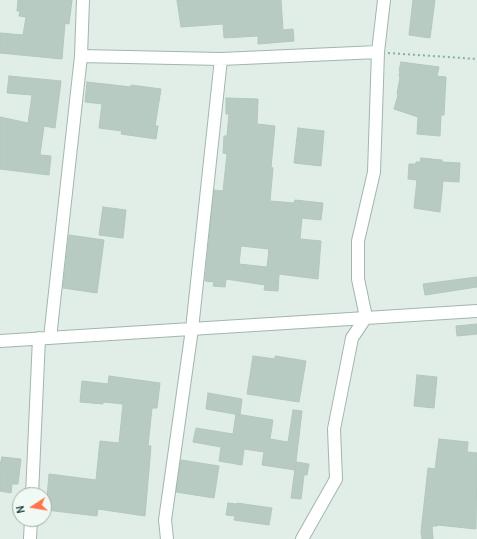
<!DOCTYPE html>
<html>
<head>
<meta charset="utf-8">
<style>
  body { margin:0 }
  #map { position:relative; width:477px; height:539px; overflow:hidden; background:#e1ede7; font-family:Karla,sans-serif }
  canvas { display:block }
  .north { position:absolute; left:12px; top:487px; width:40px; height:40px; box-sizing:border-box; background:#f1f9f5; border:1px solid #9dafa9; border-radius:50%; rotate:258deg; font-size:11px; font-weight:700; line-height:16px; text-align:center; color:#1f3f36 }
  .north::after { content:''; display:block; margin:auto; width:14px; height:18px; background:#ff744c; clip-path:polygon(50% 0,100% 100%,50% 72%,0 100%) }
</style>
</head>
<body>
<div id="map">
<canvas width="477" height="539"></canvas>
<div class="north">N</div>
</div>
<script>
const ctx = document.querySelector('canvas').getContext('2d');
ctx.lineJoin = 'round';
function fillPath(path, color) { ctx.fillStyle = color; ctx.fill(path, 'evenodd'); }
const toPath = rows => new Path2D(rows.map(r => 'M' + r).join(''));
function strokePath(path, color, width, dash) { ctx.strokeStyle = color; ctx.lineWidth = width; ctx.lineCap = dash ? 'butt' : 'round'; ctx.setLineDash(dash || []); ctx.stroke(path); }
const building = toPath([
  [18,0,72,0,69,24,65,23,62,59,0,53,0,33,23,35,26,17,19,16,20,11,17,11,18,0],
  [177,0,281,0,283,30,293,29,294,41,258,44,258,36,224,38,223,24,181,27,177,0],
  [413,0,435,0,430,38,409,35,413,0],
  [401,62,439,67,437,76,446,77,444,115,441,115,440,136,417,134,418,117,394,109,398,95,397,94,400,77,399,76,400,71,399,71,401,62],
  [9,76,61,81,55,128,44,126,40,155,51,156,49,175,0,169,0,117,28,123,32,95,7,93,9,76],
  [87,82,131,87,131,85,161,89,155,126,158,126,156,139,121,134,122,131,99,128,102,104,85,102,87,82],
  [226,98,258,99,257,124,275,126,271,167,273,168,270,201,294,203,295,200,323,203,321,220,302,218,300,239,321,241,318,279,279,274,278,291,264,290,265,285,226,279,225,287,213,286,214,282,205,281,214,190,223,191,227,154,223,153,224,136,227,136,229,114,226,114,226,98],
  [241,246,269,249,267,267,239,264,241,246],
  [298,128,324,131,321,166,294,163,298,128],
  [421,158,442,160,442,162,460,163,459,182,443,181,440,212,414,208,417,180,408,179,409,164,416,164,416,162,420,162,421,158],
  [103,207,126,210,123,238,99,235,103,207],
  [69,235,104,240,97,293,63,288,69,235],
  [477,277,477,287,425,295,423,284,477,277],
  [477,324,477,334,457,336,456,326,477,324],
  [253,356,275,359,275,356,306,361,299,402,247,394,253,356],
  [417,375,437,377,434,408,414,406,417,375],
  [109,376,160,383,157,408,152,408,148,446,151,446,145,516,98,509,97,516,46,510,49,474,96,480,100,441,119,443,123,404,103,402,103,404,80,402,82,381,108,384,109,376],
  [208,393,242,399,240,415,206,409,208,393],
  [293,410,302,411,295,470,262,465,264,452,244,449,242,465,219,461,221,447,193,442,196,428,233,434,236,414,273,420,270,439,288,442,293,410],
  [439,439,468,442,467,452,477,453,476,529,437,525,437,526,432,526,433,539,422,539,421,532,428,468,435,469,439,439],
  [2,457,21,459,18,484,12,484,11,493,0,491,0,465,2,457],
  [181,460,219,466,214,498,176,492,181,460],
  [296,462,309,464,307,475,304,475,301,499,291,498,296,462],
  [228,503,237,504,237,503,272,508,269,525,234,520,235,516,226,515,228,503]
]);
fillPath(building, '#b8cbc3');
strokePath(building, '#b2c7be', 1);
const minor = toPath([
  [81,56,221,59,378,52],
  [50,338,81,56,83,0],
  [0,341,477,311],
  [32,495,39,338],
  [30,539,31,519],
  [167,539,165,520,192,329,221,59],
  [302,539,336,479,334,429,352,338,366,317,358,279,358,241,374,172,378,52,384,0]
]);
strokePath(minor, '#a3b5ae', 14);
strokePath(toPath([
  [388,53,477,59]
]), '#7eb4a2', 2, [2, 3]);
strokePath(minor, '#fff', 12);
</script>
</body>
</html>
